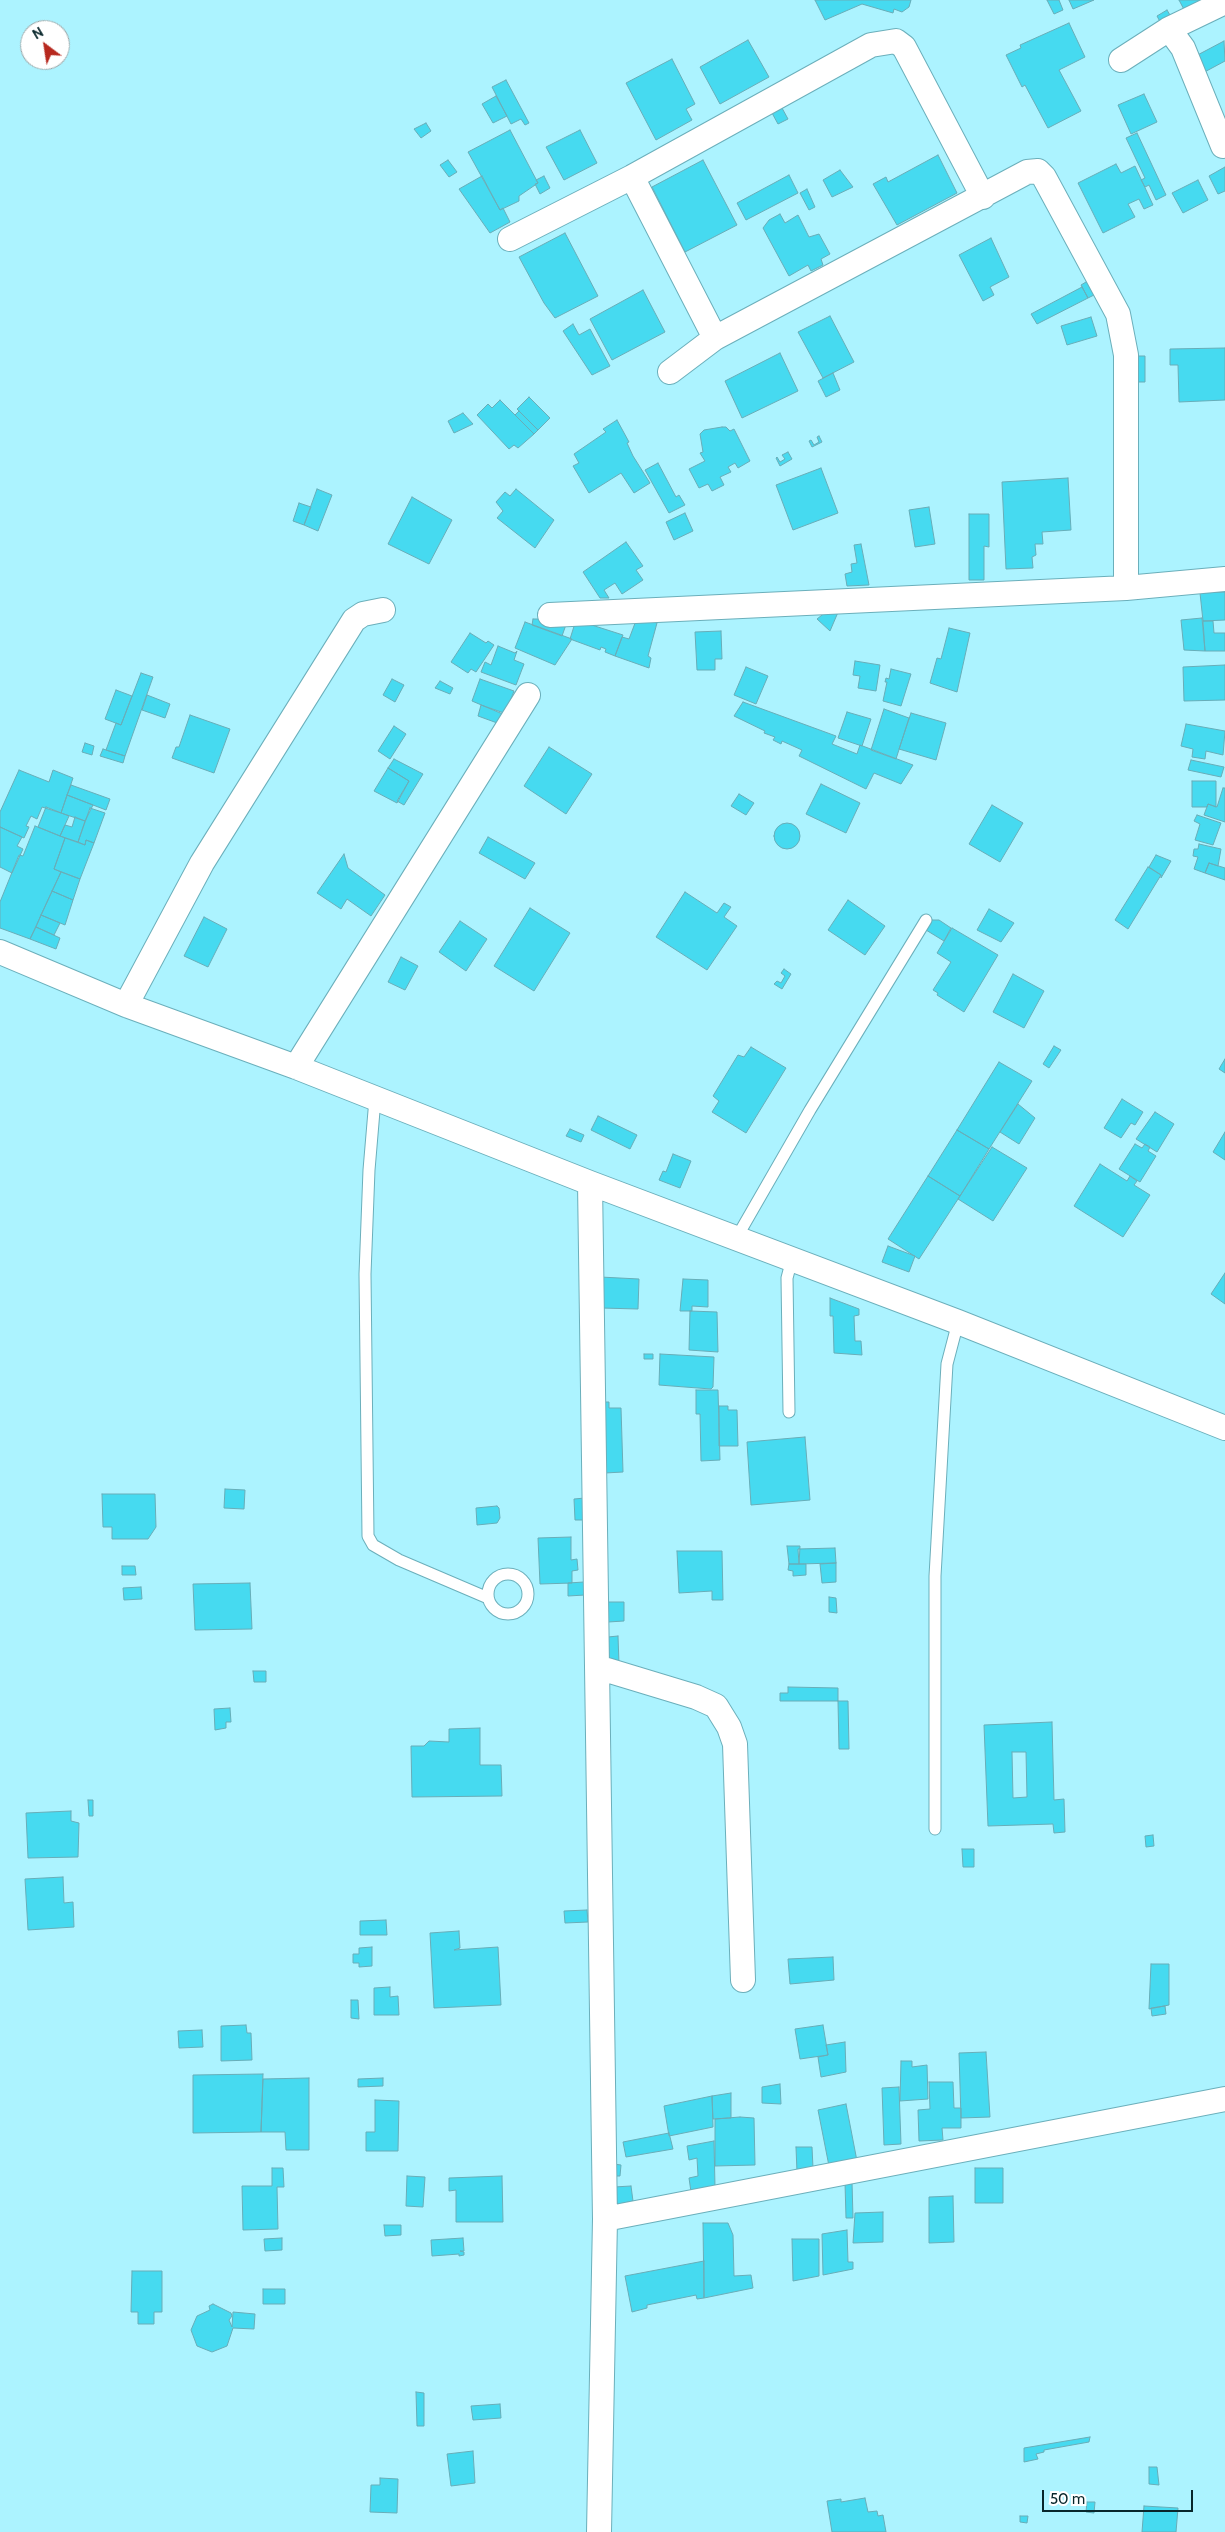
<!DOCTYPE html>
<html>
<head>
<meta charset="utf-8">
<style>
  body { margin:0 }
  #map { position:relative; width:1225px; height:2532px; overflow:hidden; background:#acf3ff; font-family:Cabin,sans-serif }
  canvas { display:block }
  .north { position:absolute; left:20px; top:20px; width:50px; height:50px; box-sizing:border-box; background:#fff; border:1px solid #9ca8aa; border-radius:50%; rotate:329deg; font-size:14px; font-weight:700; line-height:20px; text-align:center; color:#08262b }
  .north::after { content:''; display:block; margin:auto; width:18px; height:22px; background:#b7291f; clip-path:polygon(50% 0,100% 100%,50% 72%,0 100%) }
  .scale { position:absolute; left:1042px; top:2490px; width:151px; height:22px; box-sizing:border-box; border:2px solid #08262b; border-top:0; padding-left:6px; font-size:15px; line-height:18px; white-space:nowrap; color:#08262b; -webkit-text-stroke:4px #fff; paint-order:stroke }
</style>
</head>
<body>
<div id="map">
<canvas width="1225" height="2532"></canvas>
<div class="north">N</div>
<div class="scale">50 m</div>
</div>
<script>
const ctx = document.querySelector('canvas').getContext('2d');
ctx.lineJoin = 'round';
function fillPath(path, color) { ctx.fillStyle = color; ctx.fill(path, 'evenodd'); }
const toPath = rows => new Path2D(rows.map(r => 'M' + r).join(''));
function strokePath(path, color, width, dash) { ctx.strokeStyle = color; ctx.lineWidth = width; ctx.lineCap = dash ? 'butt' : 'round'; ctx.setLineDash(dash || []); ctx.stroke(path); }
const building = toPath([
  [815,0,911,0,909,7,902,12,894,9,893,13,862,4,825,20,815,0],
  [1047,0,1059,0,1063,10,1054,14,1047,0],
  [1069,0,1094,0,1073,9,1069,0],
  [1179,0,1204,0,1189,19,1179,0],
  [1167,10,1177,27,1166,33,1157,16,1167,10],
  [1069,23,1085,57,1059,70,1081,111,1048,128,1025,85,1022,87,1006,55,1021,48,1020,45,1069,23],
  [748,40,769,77,720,104,700,67,748,40],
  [1224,41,1225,61,1199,75,1190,59,1224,41],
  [672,59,695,104,686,109,692,120,656,140,626,83,672,59],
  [506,80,529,123,525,125,521,119,511,124,492,87,506,80],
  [1144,94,1157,122,1131,134,1118,105,1144,94],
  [496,96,507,116,493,123,482,104,496,96],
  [782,108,788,119,778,124,772,113,782,108],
  [426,123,431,131,421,138,414,129,426,123],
  [510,130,538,183,519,196,519,201,500,210,468,152,510,130],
  [580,130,597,163,564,180,546,147,580,130],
  [1137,133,1166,195,1156,200,1149,185,1145,187,1141,180,1145,178,1126,138,1137,133],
  [938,155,957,193,897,225,873,184,886,177,888,182,938,155],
  [448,160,457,172,449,177,440,165,448,160],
  [703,160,737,225,685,252,652,187,703,160],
  [1116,164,1121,173,1135,166,1153,205,1144,209,1139,199,1128,204,1135,217,1103,233,1078,183,1116,164],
  [1225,167,1225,191,1218,194,1209,176,1225,167],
  [840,170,853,187,832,197,823,180,840,170],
  [789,175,798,193,746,220,737,203,789,175],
  [482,176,500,210,503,208,510,222,490,233,459,189,482,176],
  [544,176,550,188,540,194,535,184,538,183,536,180,544,176],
  [1198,180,1208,200,1183,213,1172,193,1198,180],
  [807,189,815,207,809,210,800,193,807,189],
  [780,214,785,223,798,215,809,237,819,234,830,254,821,259,823,265,811,271,808,265,789,276,763,228,769,220,780,214],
  [565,233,598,296,555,318,544,303,519,257,565,233],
  [991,238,1009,277,990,287,994,295,983,301,959,255,991,238],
  [1091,279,1098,293,1088,298,1081,285,1091,279],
  [1082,287,1088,298,1037,324,1031,314,1082,287],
  [643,290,665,332,612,360,590,319,643,290],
  [830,316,854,362,823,378,798,332,830,316],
  [1091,317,1097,336,1067,345,1061,326,1091,317],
  [573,324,579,335,590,329,610,366,592,375,563,331,573,324],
  [1225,348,1225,400,1179,402,1178,365,1170,365,1170,349,1225,348],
  [780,353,798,391,742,418,725,381,780,353],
  [1132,356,1145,356,1145,382,1133,382,1132,356],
  [833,373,840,390,826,397,818,381,833,373],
  [529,397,550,418,538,430,517,409,529,397],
  [500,400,534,434,518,448,514,445,509,449,477,415,488,404,492,408,500,400],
  [519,411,538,430,534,434,515,415,519,411],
  [463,413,473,424,454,433,448,421,463,413],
  [617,420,629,442,627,443,633,456,650,483,634,493,621,473,589,493,573,466,579,463,574,454,606,432,603,429,617,420],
  [722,427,726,427,730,431,734,429,750,461,738,468,735,463,728,467,731,472,720,477,724,485,712,491,708,484,699,488,689,469,705,461,700,453,703,452,700,434,704,430,722,427],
  [819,436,822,442,812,447,809,441,811,440,814,445,819,442,817,437,819,436],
  [788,452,792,459,780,466,776,458,777,457,780,462,785,459,782,455,788,452],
  [658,463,676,497,679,495,685,505,669,513,645,470,658,463],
  [821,468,838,513,793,530,776,485,821,468],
  [1068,478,1071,530,1042,532,1043,544,1035,544,1036,555,1032,557,1033,568,1006,569,1002,482,1068,478],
  [317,489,332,495,318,531,304,525,317,489],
  [516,489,554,520,535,548,497,518,503,511,496,502,505,492,510,496,516,489],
  [412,497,452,520,429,564,388,544,412,497],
  [299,503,311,507,304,525,293,521,299,503],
  [929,507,935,544,915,547,909,510,929,507],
  [685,513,693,531,674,540,666,522,685,513],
  [969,514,989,514,989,547,984,546,984,580,969,580,969,514],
  [626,542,643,566,636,570,643,580,622,594,615,583,604,590,609,598,600,598,583,572,626,542],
  [861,544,869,585,847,586,845,574,852,572,851,564,857,563,854,545,861,544],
  [1225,592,1225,620,1203,621,1200,593,1225,592],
  [839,610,830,631,817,619,827,611,839,610],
  [637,618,657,623,648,656,651,658,649,668,615,656,622,637,629,639,637,618],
  [1202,618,1205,651,1184,650,1181,620,1202,618],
  [533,619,568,619,562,636,532,625,533,619],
  [576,620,623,635,615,656,605,652,606,649,601,647,600,650,570,639,576,620],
  [1203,621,1213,621,1214,633,1225,633,1225,651,1205,651,1203,621],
  [525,622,572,639,555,665,515,648,525,622],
  [949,628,970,633,957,692,930,683,937,658,941,659,949,628],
  [721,631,722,659,715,659,715,670,697,670,695,632,721,631],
  [470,633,486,643,488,641,494,645,476,672,471,669,468,673,451,662,470,633],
  [498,646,515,653,517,651,514,660,524,664,516,685,481,672,485,662,491,665,498,646],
  [855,661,880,665,876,691,858,688,860,676,853,675,855,661],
  [1225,665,1225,700,1184,701,1183,667,1225,665],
  [746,667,768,676,756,704,734,695,746,667],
  [891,669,911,674,901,706,883,701,887,682,885,682,886,678,889,679,891,669],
  [141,673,153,677,125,756,106,750,116,723,121,725,141,673],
  [392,679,404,685,395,702,383,695,392,679],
  [480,679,514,691,505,715,472,701,480,679],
  [440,681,453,688,450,694,435,688,440,681],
  [116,690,132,696,121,725,105,719,116,690],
  [147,695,170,704,165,718,142,710,147,695],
  [743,702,836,736,832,744,857,754,860,745,913,765,901,784,874,773,866,789,799,756,802,750,782,741,781,744,773,740,775,737,764,733,765,731,734,716,743,702],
  [481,705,504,713,500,724,478,716,481,705],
  [884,709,909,718,896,759,871,750,884,709],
  [847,712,871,719,862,746,838,738,847,712],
  [911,713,946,723,936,760,899,749,911,713],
  [190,715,230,729,214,773,172,758,176,747,179,747,190,715],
  [1186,724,1225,731,1223,755,1206,751,1205,759,1192,757,1193,749,1181,746,1186,724],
  [394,726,406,734,390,759,378,751,394,726],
  [85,743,94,746,92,755,82,752,85,743],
  [549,747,592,774,566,814,524,786,549,747],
  [103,749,125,756,123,763,100,756,103,749],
  [394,759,423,774,404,805,397,801,409,781,388,768,394,759],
  [1191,760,1224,767,1221,777,1188,770,1191,760],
  [388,768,409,781,397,803,374,791,388,768],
  [19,770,49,782,53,770,73,778,61,813,42,807,37,819,31,816,26,826,29,827,24,838,0,827,0,812,19,770],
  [1192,781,1216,781,1216,807,1208,804,1207,807,1192,807,1192,781],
  [821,784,860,803,846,833,806,814,821,784],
  [71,785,110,799,106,810,67,795,71,785],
  [1223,788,1225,788,1225,822,1204,815,1208,804,1217,807,1223,788],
  [739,794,754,803,746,815,731,806,739,794],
  [67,795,93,805,85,821,61,813,67,795],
  [992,805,1023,823,1000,862,969,844,992,805],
  [46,807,69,816,60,836,38,827,46,807],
  [90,808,105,813,94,843,86,840,85,845,78,842,90,808],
  [1197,815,1221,823,1213,845,1195,840,1200,824,1194,821,1197,815],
  [75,817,85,821,78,842,60,836,65,825,72,827,75,817],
  '774 836a13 13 0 1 1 26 0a13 13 0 1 1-26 0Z',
  [35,826,65,838,54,869,61,872,30,939,0,928,0,902,19,855,23,856,35,826],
  [0,827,22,837,17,846,23,849,12,873,0,867,0,827],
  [488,837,535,863,525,879,479,853,488,837],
  [65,838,85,845,86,840,94,843,80,879,54,869,65,838],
  [1199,844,1221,849,1218,866,1209,863,1205,873,1194,869,1198,857,1193,856,1194,849,1198,849,1199,844],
  [344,854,348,868,385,895,371,916,347,899,341,909,317,893,344,854],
  [1156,855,1171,861,1161,878,1161,875,1149,867,1156,855],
  [1209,863,1225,868,1225,880,1205,873,1209,863],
  [1148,867,1161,875,1128,929,1115,920,1148,867],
  [61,872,80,879,73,900,52,891,61,872],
  [52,891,73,900,65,925,41,915,52,891],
  [685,892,717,913,724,903,731,907,724,917,737,926,707,970,656,937,685,892],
  [848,900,885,926,865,955,828,930,848,900],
  [530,908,570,933,534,991,494,966,530,908],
  [989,909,1014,923,1001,942,977,930,989,909],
  [41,915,60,923,54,935,36,927,41,915],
  [204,917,227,929,208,967,184,956,204,917],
  [932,920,939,920,951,928,944,941,926,930,932,920],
  [460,921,487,939,466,971,439,952,460,921],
  [36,927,60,938,56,949,30,939,36,927],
  [952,928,998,955,964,1012,937,995,938,993,933,990,951,962,937,953,952,928],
  [401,957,418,966,405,990,388,982,401,957],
  [784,969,791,974,782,989,774,984,777,981,781,983,785,976,781,973,784,969],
  [1013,974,1044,991,1024,1028,993,1012,1013,974],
  [1054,1046,1061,1050,1049,1068,1043,1064,1054,1046],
  [751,1047,786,1068,746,1133,712,1112,719,1101,713,1096,738,1055,744,1057,751,1047],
  [1225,1059,1225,1073,1219,1069,1225,1059],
  [999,1062,1032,1081,989,1149,957,1130,999,1062],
  [1122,1099,1143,1112,1135,1125,1131,1123,1121,1138,1104,1128,1122,1099],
  [1018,1104,1035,1118,1019,1144,1000,1132,1018,1104],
  [1155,1112,1174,1124,1157,1152,1136,1139,1155,1112],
  [598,1116,637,1135,630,1149,591,1130,598,1116],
  [570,1129,584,1135,581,1142,566,1136,570,1129],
  [957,1130,989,1149,960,1196,928,1176,957,1130],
  [1225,1132,1225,1160,1213,1152,1225,1132],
  [1135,1144,1142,1148,1145,1144,1150,1147,1148,1151,1156,1156,1140,1182,1119,1169,1135,1144],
  [992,1147,1027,1168,993,1221,958,1199,992,1147],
  [673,1154,691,1161,680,1188,659,1180,663,1171,666,1172,673,1154],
  [1100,1164,1127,1181,1130,1176,1137,1181,1134,1185,1150,1195,1123,1237,1074,1206,1100,1164],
  [928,1176,960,1196,919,1259,888,1239,928,1176],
  [888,1246,915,1256,909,1272,882,1262,888,1246],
  [1225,1273,1225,1304,1211,1294,1225,1273],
  [600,1277,639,1279,638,1309,601,1308,600,1277],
  [683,1279,708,1280,708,1307,692,1306,692,1311,680,1311,683,1279],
  [830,1298,859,1309,859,1315,854,1316,855,1341,861,1341,862,1355,834,1353,833,1316,830,1316,830,1298],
  [690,1311,717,1312,718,1352,689,1350,690,1311],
  [644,1354,653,1354,653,1359,644,1359,644,1354],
  [660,1354,714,1357,713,1387,711,1389,659,1385,660,1354],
  [696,1390,718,1390,720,1460,701,1461,700,1414,696,1414,696,1390],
  [603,1402,609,1402,609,1408,621,1408,623,1472,605,1473,603,1402],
  [719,1406,728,1406,728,1410,737,1410,738,1446,719,1446,719,1406],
  [805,1437,810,1500,751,1505,747,1442,805,1437],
  [225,1489,245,1490,244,1509,224,1508,225,1489],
  [102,1494,155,1494,156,1527,148,1539,112,1539,112,1527,103,1527,102,1494],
  [585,1498,585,1520,575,1520,574,1499,585,1498],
  [497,1506,499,1508,500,1518,497,1523,477,1525,476,1508,497,1506],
  [571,1537,571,1560,577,1559,578,1570,572,1571,572,1583,540,1584,538,1538,571,1537],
  [787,1546,800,1546,799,1564,789,1564,787,1546],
  [835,1548,836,1563,799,1564,798,1549,835,1548],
  [677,1551,722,1551,723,1600,712,1600,712,1591,679,1593,677,1551],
  [836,1563,836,1582,822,1583,820,1564,836,1563],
  [789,1564,806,1564,806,1575,793,1576,793,1571,788,1570,789,1564],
  [122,1566,135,1566,136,1575,122,1575,122,1566],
  [584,1582,585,1595,568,1596,568,1583,584,1582],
  [250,1583,252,1629,195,1630,193,1584,250,1583],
  [141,1587,142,1599,124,1600,123,1588,141,1587],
  [829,1597,836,1598,837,1613,829,1612,829,1597],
  [608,1602,624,1602,624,1621,608,1622,608,1602],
  [618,1636,619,1664,609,1666,608,1637,618,1636],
  [253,1671,266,1671,266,1682,254,1682,253,1671],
  [788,1687,838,1688,838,1701,780,1701,780,1693,788,1693,788,1687],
  [838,1701,848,1701,849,1749,839,1749,838,1701],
  [230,1708,231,1722,226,1722,226,1728,215,1730,214,1709,230,1708],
  [1052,1722,1054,1800,1064,1799,1065,1832,1054,1833,1053,1824,988,1826,984,1725,1052,1722],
  [1012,1752,1026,1752,1027,1797,1013,1798,1012,1752],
  [480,1728,480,1765,501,1765,502,1796,412,1797,411,1746,424,1746,429,1741,449,1742,449,1729,480,1728],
  [88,1800,93,1800,93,1816,89,1816,88,1800],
  [71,1811,71,1821,79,1823,78,1857,28,1858,26,1813,71,1811],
  [1153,1835,1154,1846,1146,1847,1145,1836,1153,1835],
  [962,1849,974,1849,974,1867,963,1867,962,1849],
  [63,1877,64,1903,73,1902,74,1927,28,1930,25,1879,63,1877],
  [587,1910,588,1922,565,1923,564,1911,587,1910],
  [386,1920,387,1935,360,1935,360,1921,386,1920],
  [459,1931,460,1948,454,1950,498,1947,501,2005,434,2008,430,1933,459,1931],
  [372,1947,372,1966,359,1967,359,1963,353,1963,353,1954,359,1954,359,1948,372,1947],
  [833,1957,834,1980,790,1984,788,1959,833,1957],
  [1151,1964,1169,1964,1169,2005,1149,2009,1151,1964],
  [390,1987,390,1997,398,1996,399,2015,374,2015,374,1988,390,1987],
  [351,2000,358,2000,359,2019,351,2018,351,2000],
  [1165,2006,1166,2014,1152,2016,1151,2008,1165,2006],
  [246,2025,247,2033,251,2033,252,2060,221,2061,221,2026,246,2025],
  [823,2025,828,2055,800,2059,795,2029,823,2025],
  [202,2030,203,2047,179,2048,178,2031,202,2030],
  [845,2042,846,2072,821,2077,818,2057,828,2055,826,2045,845,2042],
  [986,2052,990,2117,961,2118,959,2053,986,2052],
  [901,2061,912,2061,912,2067,927,2065,928,2099,900,2101,901,2061],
  [263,2074,261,2132,193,2133,193,2075,263,2074],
  [309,2078,309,2150,286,2150,285,2132,261,2132,263,2079,309,2078],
  [383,2078,383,2086,358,2087,358,2079,383,2078],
  [929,2082,953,2082,954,2108,961,2108,961,2128,942,2128,943,2140,919,2141,918,2110,930,2109,929,2082],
  [780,2084,781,2104,762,2103,762,2087,780,2084],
  [899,2087,901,2144,884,2145,882,2088,899,2087],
  [731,2093,731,2118,713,2119,712,2096,731,2093],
  [712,2096,713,2127,669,2136,664,2106,712,2096],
  [375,2100,399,2101,398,2151,366,2151,366,2132,375,2132,375,2100],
  [846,2104,857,2161,829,2166,818,2110,846,2104],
  [740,2117,754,2118,755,2165,715,2166,715,2119,740,2117],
  [669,2133,673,2149,626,2157,623,2142,669,2133],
  [714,2141,715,2187,691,2192,689,2178,698,2176,697,2158,689,2160,687,2146,714,2141],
  [796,2147,812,2147,813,2168,797,2172,796,2147],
  [614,2164,621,2165,620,2176,614,2176,614,2164],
  [272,2168,283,2168,284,2187,277,2187,278,2229,243,2230,242,2186,272,2186,272,2168],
  [975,2168,1003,2168,1003,2203,975,2203,975,2168],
  [407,2176,425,2177,423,2207,406,2206,407,2176],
  [502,2176,503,2222,456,2222,456,2190,449,2191,449,2178,502,2176],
  [852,2182,853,2218,846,2218,845,2183,852,2182],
  [631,2186,633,2201,614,2205,614,2187,631,2186],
  [953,2196,954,2242,929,2243,929,2197,953,2196],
  [883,2212,883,2242,853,2243,855,2213,883,2212],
  [703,2223,728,2223,733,2235,734,2276,751,2275,753,2288,704,2298,703,2223],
  [384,2225,401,2225,401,2235,385,2236,384,2225],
  [847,2230,848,2262,853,2262,853,2269,823,2275,822,2234,847,2230],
  [282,2238,282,2250,265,2251,264,2239,282,2238],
  [463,2238,464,2251,460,2251,464,2252,464,2255,459,2256,459,2254,432,2256,431,2240,463,2238],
  [792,2239,819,2239,819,2276,793,2281,792,2239],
  [704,2261,704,2298,697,2299,696,2295,647,2305,647,2308,632,2312,625,2276,704,2261],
  [132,2271,162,2271,162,2312,154,2312,154,2324,138,2324,138,2312,131,2312,132,2271],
  [263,2289,285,2289,285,2304,263,2304,263,2289],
  [213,2304,231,2313,232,2316,229,2320,232,2327,233,2312,255,2314,254,2329,233,2328,227,2346,212,2352,197,2346,191,2330,197,2316,210,2310,209,2306,213,2304],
  [416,2392,424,2393,424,2426,417,2426,416,2392],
  [500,2404,501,2418,473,2420,471,2406,500,2404],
  [1090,2437,1089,2442,1044,2450,1044,2452,1036,2454,1038,2459,1024,2462,1024,2448,1090,2437],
  [473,2451,475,2483,451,2486,447,2454,473,2451],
  [1149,2467,1157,2467,1159,2485,1149,2484,1149,2467],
  [380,2478,398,2479,397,2513,370,2512,371,2485,380,2485,380,2478],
  [865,2498,868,2512,877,2511,878,2516,883,2515,886,2532,832,2532,827,2501,841,2499,841,2502,865,2498],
  [1087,2502,1095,2502,1094,2513,1086,2512,1087,2502],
  [1144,2506,1178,2508,1176,2532,1142,2532,1144,2506],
  [1020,2516,1028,2516,1027,2523,1020,2522,1020,2516]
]);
fillPath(building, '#46daf0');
strokePath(building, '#68adb8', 1);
const lane = toPath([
  [375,1099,369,1170,365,1274,368,1536,373,1545,399,1560,488,1598],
  [737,1237,810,1110,926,920],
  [789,1412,787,1278,792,1259],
  '488 1594a20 20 0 1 1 40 0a20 20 0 1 1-40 0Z',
  [935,1829,935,1576,947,1364,958,1322]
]);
const street = toPath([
  [1121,60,1169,29],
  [1223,146,1183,48,1169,29,1225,2],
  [632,177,715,338],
  [510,239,632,177,871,45,896,41,904,47,983,197],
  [670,372,715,338,1027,172,1038,171,1044,177,1118,314,1126,355,1126,588],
  [550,615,1126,588,1225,579],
  [0,952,126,1005,296,1067,590,1183,958,1322,1225,1428],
  [126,1005,202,863,354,620,363,614,383,610],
  [296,1067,528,695],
  [590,1183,605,2219,599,2532],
  [597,1667,696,1697,716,1706,729,1727,735,1744,743,1980],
  [605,2219,1225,2099]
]);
strokePath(lane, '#6bafbb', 13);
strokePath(street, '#6bafbb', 26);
strokePath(lane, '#fff', 11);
strokePath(street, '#fff', 24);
</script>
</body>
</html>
